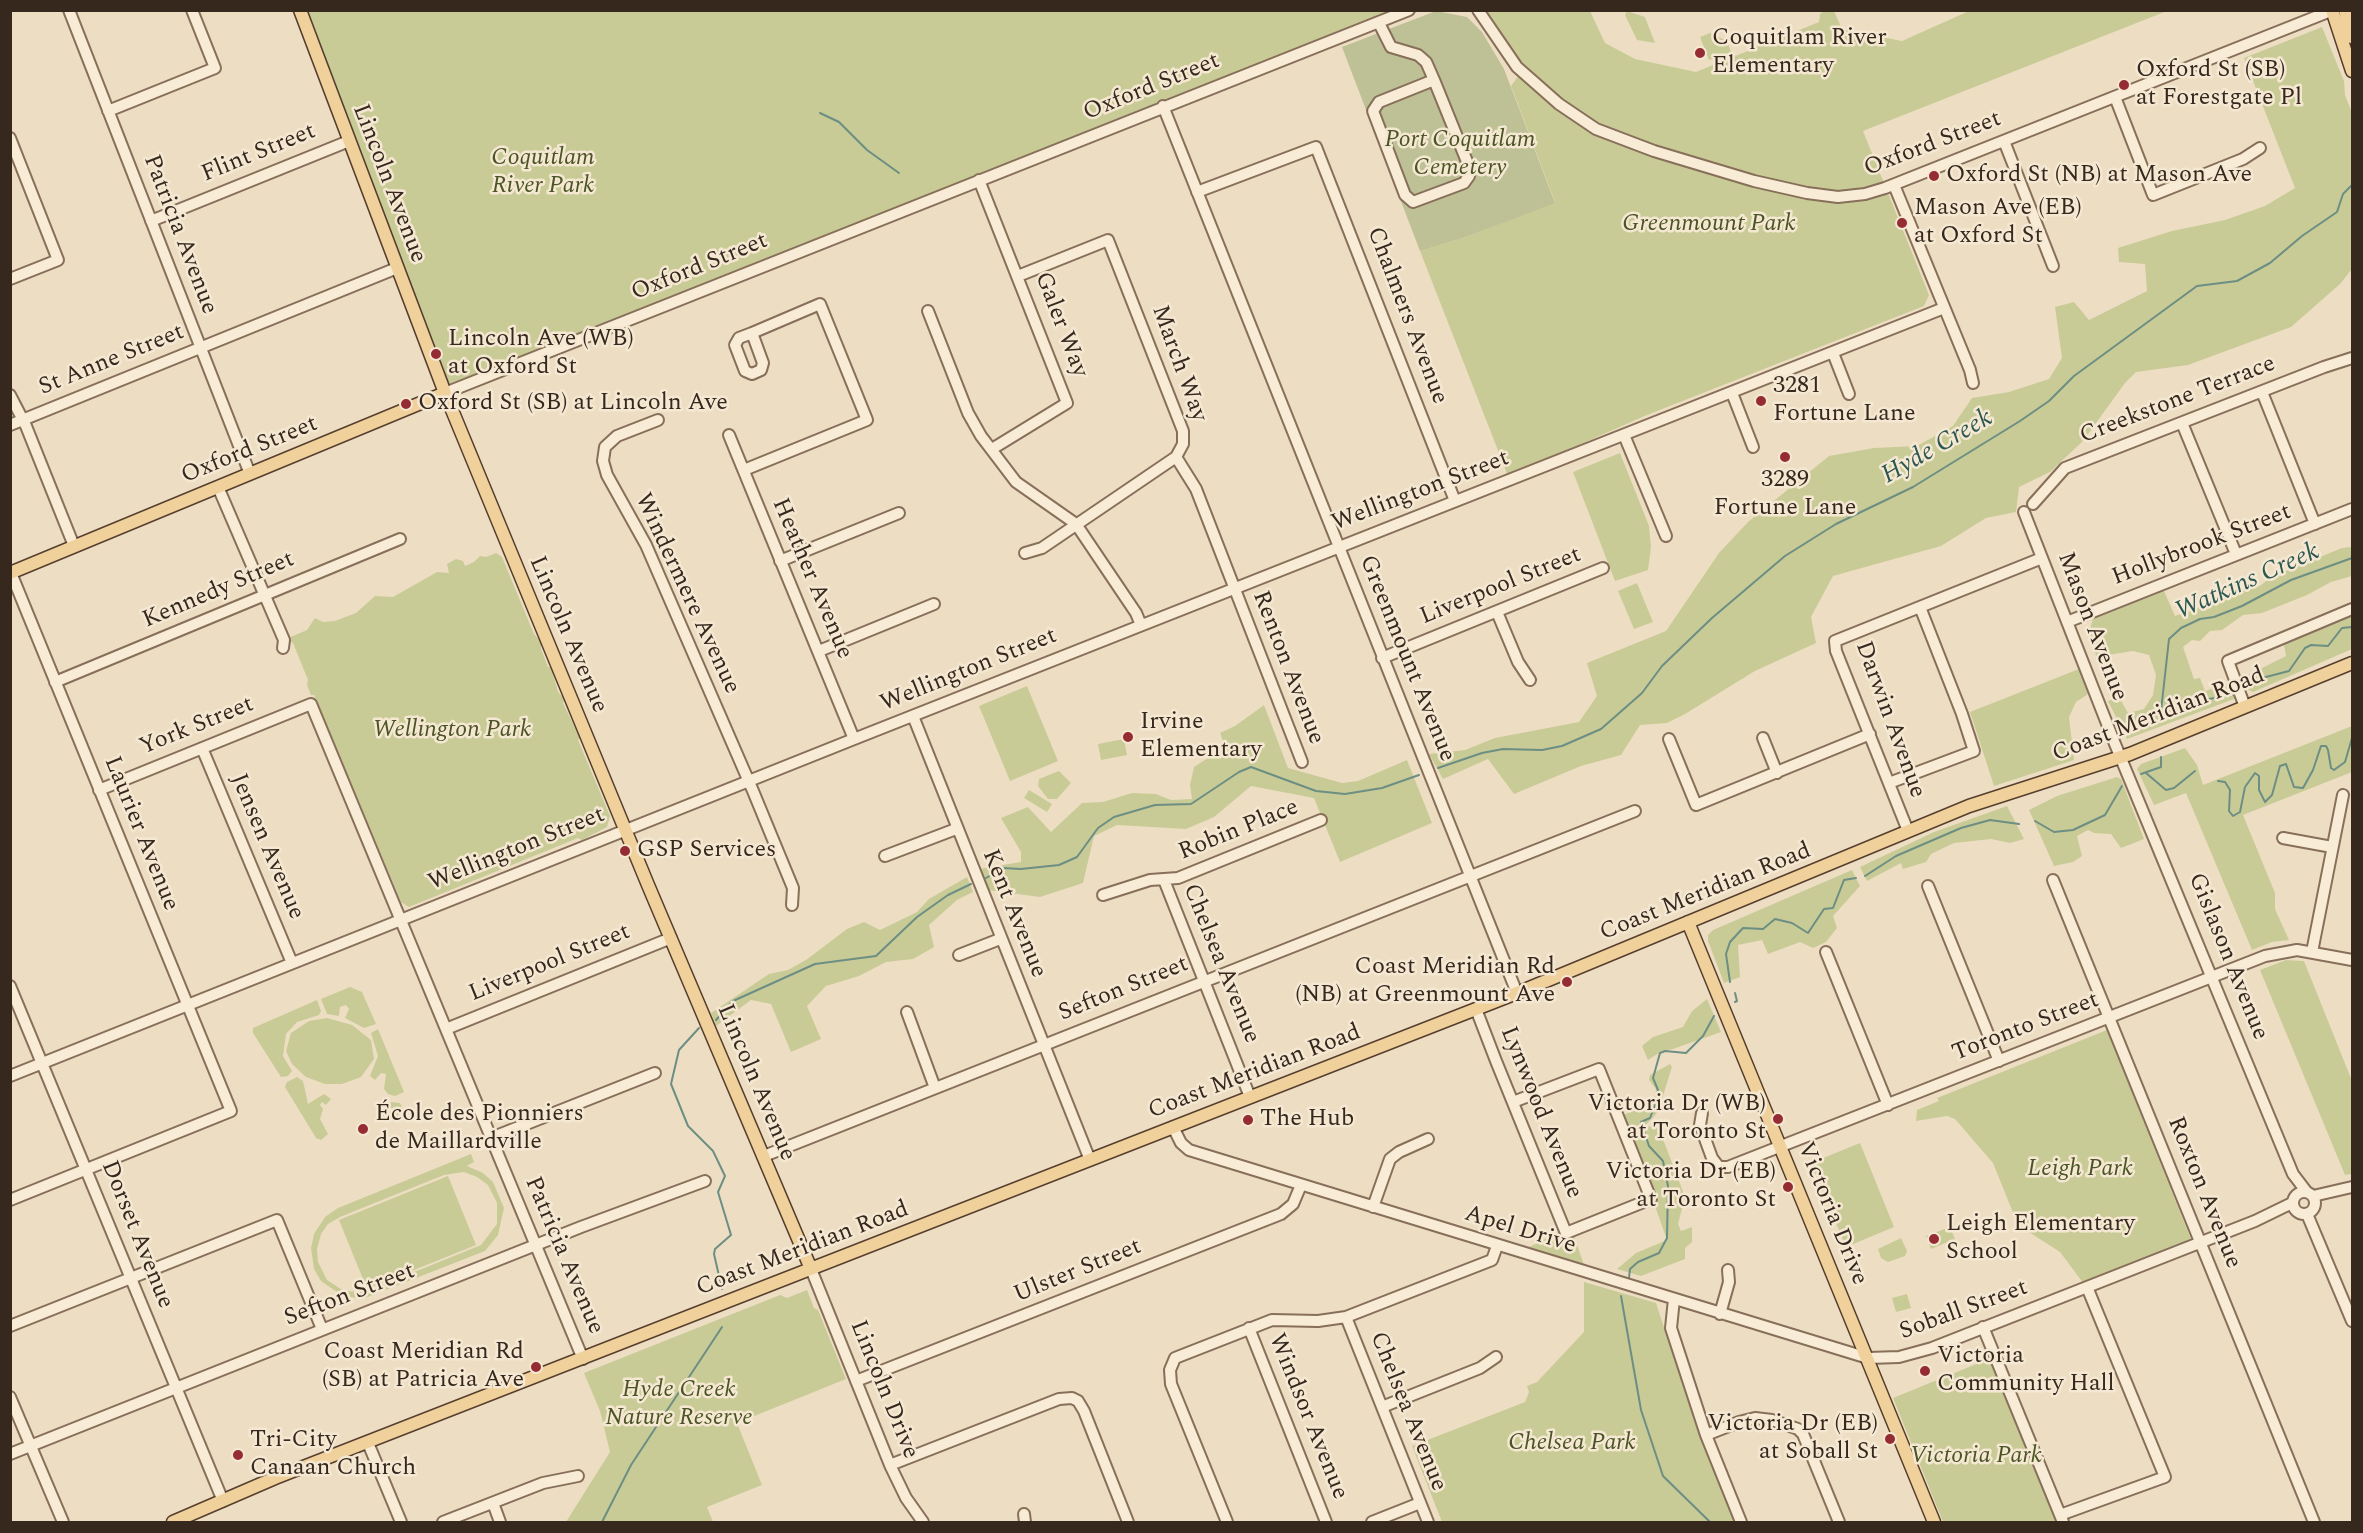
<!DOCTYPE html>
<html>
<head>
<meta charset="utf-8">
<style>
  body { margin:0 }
  #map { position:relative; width:2363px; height:1533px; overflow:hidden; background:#eddec3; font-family:Spectral,serif }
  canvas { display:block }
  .frame { position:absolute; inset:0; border:12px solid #37281e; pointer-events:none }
</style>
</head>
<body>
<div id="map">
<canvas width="2363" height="1533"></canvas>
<div class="frame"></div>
</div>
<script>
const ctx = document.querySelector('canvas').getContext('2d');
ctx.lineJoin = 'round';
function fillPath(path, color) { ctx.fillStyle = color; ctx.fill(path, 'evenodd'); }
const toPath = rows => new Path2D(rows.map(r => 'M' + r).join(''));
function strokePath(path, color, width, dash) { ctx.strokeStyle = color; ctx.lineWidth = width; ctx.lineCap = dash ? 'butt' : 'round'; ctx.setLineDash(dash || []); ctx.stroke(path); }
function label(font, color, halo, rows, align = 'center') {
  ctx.font = font + ' Spectral,serif'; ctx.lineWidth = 5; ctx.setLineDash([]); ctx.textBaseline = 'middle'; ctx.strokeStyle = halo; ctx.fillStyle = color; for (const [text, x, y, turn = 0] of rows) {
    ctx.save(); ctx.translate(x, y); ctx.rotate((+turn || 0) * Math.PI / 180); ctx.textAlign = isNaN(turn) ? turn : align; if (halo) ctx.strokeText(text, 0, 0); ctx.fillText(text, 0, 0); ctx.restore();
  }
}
fillPath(toPath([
  [307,11,1402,11,721,277,709,285,685,292,630,313,627,317,584,331,579,337,571,336,544,347,517,361,506,362,448,384,433,343,428,341,426,326,346,114,337,101],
  [1487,11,1590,11,1605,43,1635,59,1696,72,1819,22,1820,14,1824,11,1834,11,1842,29,1902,41,1969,11,2167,11,1863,131,1929,295,1924,306,1647,415,1508,476,1420,251,1463,238,1555,202,1511,86,1524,68,1503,40],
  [1627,11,1645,17,1655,43,1637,40,1625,15],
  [2322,27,2344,81,2345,95,2352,113,2352,269,2340,284,2291,327,2188,365,2136,372,2125,383,2083,441,2050,472,2019,487,2016,512,1986,518,1941,546,1833,576,1811,617,1816,643,1755,671,1685,714,1667,723,1640,725,1621,755,1581,766,1514,794,1488,759,1443,779,1429,754,1465,750,1495,738,1579,722,1597,696,1587,663,1666,631,1719,553,1748,522,1829,456,1874,448,1917,446,1953,426,1972,398,2009,392,2049,379,2062,358,2055,307,2074,302,2089,320,2147,291,2145,264,2119,262,2118,248,2172,231,2225,220,2265,206,2295,188,2244,58],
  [1710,33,1727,41,1731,52,1709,60,1700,37],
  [1620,453,1649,526,1651,547,1648,570,1615,581,1573,472],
  [2352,547,2352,576,2331,582,2307,595,2262,613,2243,615,2222,630,2210,631,2200,641,2192,640,2183,647,2194,679,2200,678,2205,691,2231,683,2236,695,2234,699,2127,739,2108,701,2119,697,2128,713,2144,709,2153,695,2156,675,2149,655,2133,651,2108,655,2108,679,2102,674,2089,633,2094,615,2160,589,2164,591,2175,616,2214,602,2238,588,2260,586,2271,577,2342,548],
  [496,553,502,557,534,634,541,642,541,649,548,667,551,667,558,692,565,699,563,703,580,738,578,740,610,816,607,827,582,840,578,838,409,907,401,902,314,695,311,695,307,685,308,680,293,643,286,639,307,630,315,618,323,622,335,621,356,613,375,596,393,597,437,572,449,573,447,564,456,559,463,561,465,566,474,562,480,556,486,557],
  [1637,583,1653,622,1634,629,1618,591],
  [2352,615,2352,649,2253,692,2245,688,2242,678,2286,656,2284,645],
  [2079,669,2088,694,2076,702,2069,717,2074,760,1994,786,1970,712],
  [1027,686,1058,761,1010,781,979,706],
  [1264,705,1288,768,1342,783,1358,781,1407,760,1432,823,1340,862,1314,798,1251,786,1214,817,1186,829,1117,825,1094,836,1083,883,1040,897,987,890,979,869,1021,862,1021,852,1001,818,1028,807,1051,832,1082,803,1103,802,1132,793,1156,794,1171,800,1192,799,1190,785,1194,767,1225,747,1220,733,1235,726],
  [2352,726,2352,772,2243,815,2275,893,2275,909,2289,940,2272,942,2252,950,2186,793,2154,805,2137,769,2141,764,2185,748,2197,765,2203,785],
  [1124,739,1127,755,1101,760,1098,744],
  [1059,771,1071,783,1057,799,1048,799,1038,786,1039,779],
  [2117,777,2121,779,2144,839,2121,848,2111,834,2094,833,2088,830,2077,836,2082,856,2073,862,2054,866,2029,810,2057,796],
  [1029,790,1052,804,1047,812,1024,798],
  [2007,806,2024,839,2010,843,1991,839,1954,843,1931,854,1926,862,1903,869,1901,863,1867,881,1860,867,1934,832],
  [1852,870,1860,886,1833,916,1837,928,1826,942,1813,948,1800,942,1768,954,1762,940,1738,945,1740,977,1724,983,1708,941,1708,935,1713,930],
  [967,877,973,892,957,900,929,925,934,947,913,959,886,962,859,976,826,986,807,1006,821,1039,791,1052,771,1004,751,1000,716,1026,711,1013,769,974,788,970,806,960,847,929,864,922,880,930,917,912,929,899],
  [2286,960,2304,961,2352,1081,2352,1174,2345,1175,2260,970],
  [350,987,362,992,376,1024,364,1028,345,1018,349,1009,346,1005,340,1007,339,1016,327,1014,321,999],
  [1707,999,1721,1032,1673,1049,1662,1051,1648,1060,1642,1046,1653,1037,1683,1027,1692,1011],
  [317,1000,321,1011,319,1015,297,1022,286,1034,283,1056,292,1071,288,1076,281,1077,253,1033,253,1028],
  [327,1018,352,1025,371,1040,374,1059,361,1077,342,1084,325,1084,306,1077,292,1064,286,1051,291,1033,309,1021],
  [378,1029,404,1092,395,1096,388,1094,384,1089,386,1074,381,1073,375,1080,370,1076,378,1056,371,1033],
  [2107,1030,2192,1242,2084,1284,2060,1252,2018,1225,1993,1163,1955,1119,1947,1116,1916,1121,1917,1110,1939,1101,1937,1098],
  [1670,1064,1672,1067,1658,1112,1645,1126,1658,1127,1663,1139,1685,1197,1678,1224,1681,1231,1692,1227,1692,1242,1685,1248,1685,1259,1641,1276,1617,1269,1636,1253,1667,1240,1655,1206,1653,1188,1623,1115,1653,1103,1656,1089,1649,1080,1650,1075],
  [297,1077,303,1081,308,1104,324,1094,331,1099,326,1105,322,1102,320,1105,323,1109,320,1119,328,1134,321,1140,316,1138,285,1087,287,1082],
  [391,1102,400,1103,404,1112,381,1123,377,1118,381,1111,389,1116,394,1113,392,1108,386,1106],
  [1860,1143,1894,1227,1846,1247,1811,1163],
  [471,1154,474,1162,467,1166,483,1173,493,1182,504,1208,498,1235,485,1251,365,1298,344,1297,321,1281,314,1269,311,1248,314,1234,325,1217,338,1208],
  [464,1172,477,1177,488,1185,497,1203,497,1224,481,1245,365,1292,344,1291,327,1280,318,1262,317,1249,321,1234,328,1224,340,1217,444,1175],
  [448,1176,476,1245,367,1289,339,1220],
  [1950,1227,1955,1239,1931,1249,1926,1236],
  [1559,1232,1563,1240,1574,1236,1584,1265,1529,1247],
  [1901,1238,1907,1251,1905,1256,1888,1262,1881,1258,1878,1249],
  [1584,1282,1656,1303,1694,1420,1735,1522,1442,1522,1412,1446,1525,1402,1529,1392,1527,1386,1537,1382,1584,1332],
  [807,1290,814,1308,818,1310,846,1379,737,1423,762,1485,707,1507,713,1522,566,1522,610,1452,600,1411,584,1373,780,1295,787,1298],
  [1907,1294,1911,1308,1896,1312,1892,1298],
  [1996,1356,2063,1522,1943,1522,1893,1398]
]), '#c9cb97');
fillPath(toPath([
  [1436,11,1467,17,1482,32,1504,69,1555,203,1463,238,1420,251,1342,47]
]), '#bec096');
strokePath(toPath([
  [820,113,839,122,867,150,899,173],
  [2252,687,2262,678,2289,671,2305,648,2311,645,2328,646,2342,628,2352,627],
  [2160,720,2169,639,2181,628,2200,619,2214,617,2242,606,2291,580,2352,558],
  [2160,720,2209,699,2232,695],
  [1438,768,1482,753,1503,749,1542,750,1562,746,1601,729,1642,693,1662,666,1712,618,1785,556,1836,524,1913,487,2020,421,2049,401,2074,376,2197,286,2237,281,2270,263,2302,236,2337,212,2343,194,2352,185],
  [2146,773,2166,790,2174,788,2195,771],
  [2141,774,2161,767,2161,757],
  [2218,781,2225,782,2230,790,2229,811,2233,816,2240,812,2245,787,2255,773,2259,776,2259,790,2265,802,2272,795,2280,766,2286,764,2294,787,2303,788,2313,770,2321,746,2326,746,2328,750,2331,768,2334,770,2345,762,2352,738],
  [2035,821,2054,832,2073,830,2105,815,2122,786],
  [1865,876,1896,856,1961,828,1990,820,2019,824],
  [986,878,1003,868,1021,869,1059,865,1077,857,1098,828,1114,817,1155,805,1191,804,1239,772,1251,767,1316,791,1345,794,1382,788,1419,775],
  [1730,982,1726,954,1730,942,1743,928,1763,929,1775,919,1792,923,1808,933,1824,909,1833,908,1844,880,1856,878],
  [1735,1002,1737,1001,1735,993],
  [716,1020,733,1001,815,964,876,956,917,917,948,895,971,884],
  [699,1028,679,1050,671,1084,688,1126,713,1151,725,1176,718,1192,731,1235,715,1249,714,1254,722,1289],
  [1629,1278,1630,1269,1638,1262,1659,1253,1667,1238,1668,1186,1663,1161,1649,1146,1641,1122,1650,1118,1656,1103,1658,1090,1653,1078,1660,1053,1665,1051,1686,1053,1703,1036,1714,1016],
  [1621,1296,1641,1410,1663,1476,1710,1522],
  [602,1522,631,1465,722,1327]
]), '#6c8e83', 2);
const minor = toPath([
  [69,10,250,474],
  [1478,10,1517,67,1559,104,1596,129,1654,151,1754,181,1807,193,1838,197,1865,194,1885,188,2333,10],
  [1379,23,1391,47,1418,55,1426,62,1427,64,1434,80,1468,164,1469,168,1469,176,1464,183,1413,202,1405,195,1373,111,1379,102,1434,80],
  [2115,97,2153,195,2243,159,2260,148],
  [1163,106,1517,993],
  [108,111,215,68,192,10],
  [10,138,58,260,10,279],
  [2004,141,2053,266],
  [979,180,1067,403,992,449],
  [1894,185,1970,370,1973,383],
  [1197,192,1316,147,1455,501],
  [151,221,349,141],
  [1018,276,1108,240,1183,431,1183,444,1176,457,1042,548,1025,553],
  [928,311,968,413,981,436,1016,482,1076,524,1136,613,1141,625],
  [1833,353,1849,394],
  [2262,392,2315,524],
  [445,393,1409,10],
  [1732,393,1753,447],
  [10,395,26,426,74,546],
  [658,420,617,436,605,447,603,461,607,475,646,545,753,791,793,888,792,905],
  [2182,423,2236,554],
  [10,425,397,268],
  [729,435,854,739],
  [1624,435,1666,536],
  [1176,457,1196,489,1302,762],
  [744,470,867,420,820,304,752,333,763,363,761,370,752,374,745,371,735,345,739,338,752,333],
  [218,487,284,640,283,648],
  [2033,504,2065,468,2324,367,2352,358],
  [2024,512,2115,744,2293,1174,2306,1191],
  [780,561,899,513],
  [1497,612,1518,662,1530,680],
  [2067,622,2352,509],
  [819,651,934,604],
  [1382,658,1603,568],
  [55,682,400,539],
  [2245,707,2228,661,2352,609],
  [913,716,1090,1160],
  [1763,738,1777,773],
  [1669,739,1696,805,1870,734],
  [202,748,292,963],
  [1889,783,1974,751,1962,714,1920,607],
  [99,790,311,704,583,1359],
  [1908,831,1836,651,1835,641,2042,558],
  [2283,838,2332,847],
  [885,856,956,829],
  [1164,880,1250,1097],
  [2053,880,2314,1522],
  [1928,886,1999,1061],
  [1103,895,1150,880,1178,878,1321,820],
  [1826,952,1888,1105],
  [2312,952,2343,795],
  [959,955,1000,939],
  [10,986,223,1501],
  [1476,1009,1496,1061,1566,1233,1651,1199,1599,1069,1513,1102],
  [907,1012,935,1088],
  [446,1029,671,938],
  [10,1076,854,739,1944,308],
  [1702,1113,1700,1125,1712,1158,1719,1167,1728,1167,2265,956,2297,950,2352,960],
  [1173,1127,1181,1143,1189,1150,1868,1358,1899,1357,1932,1348,2255,1221,2292,1203],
  [491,1138,655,1073],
  [764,1156,1635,811],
  '2293 1203a11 11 0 1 1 22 0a11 11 0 1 1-22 0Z',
  [2313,1196,2352,1187],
  [10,1200,231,1111,11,573],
  [1373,1207,1390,1159,1399,1152,1428,1139],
  [2307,1214,2352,1321],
  [811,1269,890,1465,906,1498,923,1522],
  [1674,1299,1671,1328,1706,1435,1741,1522],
  [1720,1314,1729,1282,1728,1270],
  [1346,1317,1428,1522],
  [10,1326,277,1220,322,1329],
  [1983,1327,2063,1522],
  [1249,1328,1326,1522],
  [856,1381,1281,1214,1293,1204,1301,1185],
  [10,1397,63,1522],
  [1382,1407,1480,1368,1496,1357],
  [1706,1435,1739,1422,1755,1418,1772,1420,1798,1429,1803,1434,1839,1522],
  [368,1443,401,1522],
  [10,1454,581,1227,705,1181],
  [890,1465,1059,1399,1072,1398,1078,1401,1084,1411,1128,1522],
  [493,1503,500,1522],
  [1024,1514,1025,1522],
  [2060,1515,2165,1477,2087,1287],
  [443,1522,543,1483,578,1476],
  [1227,1522,1171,1384,1170,1370,1175,1358,1272,1320,1318,1321,1346,1317,1492,1260,1497,1246],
  [1372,1522,1420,1503]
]);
const major = toPath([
  [300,10,445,393,648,885,811,1269],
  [2332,10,2352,71],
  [2345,10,2352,37],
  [10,573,445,393],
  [1688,922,1934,1522],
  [173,1522,275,1478,1517,993,1969,806,2130,754,2352,663]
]);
strokePath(minor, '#876f5a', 14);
strokePath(major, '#553e2e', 15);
strokePath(minor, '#f8ecd6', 10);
strokePath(major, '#f0d09b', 12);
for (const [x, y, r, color] of [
  [1700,53,6,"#952b33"],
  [2124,85,6,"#952b33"],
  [1934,176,6,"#952b33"],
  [1902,223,6,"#952b33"],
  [436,354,6,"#952b33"],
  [1761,401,6,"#952b33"],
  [406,404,6,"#952b33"],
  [1785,457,6,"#952b33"],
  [1128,737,6,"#952b33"],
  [625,851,6,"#952b33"],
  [1567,982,6,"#952b33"],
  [1778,1119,6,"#952b33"],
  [1248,1120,6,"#952b33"],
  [363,1129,6,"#952b33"],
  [1788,1187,6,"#952b33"],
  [1934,1239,6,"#952b33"],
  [536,1367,6,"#952b33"],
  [1925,1371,6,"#952b33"],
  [1890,1439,6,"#952b33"],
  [238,1455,6,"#952b33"]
]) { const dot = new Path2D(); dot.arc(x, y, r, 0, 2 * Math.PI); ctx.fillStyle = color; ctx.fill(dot); strokePath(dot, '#f5e8d2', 2); }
label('24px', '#37281e', '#f5e8d2', [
  ["Coquitlam River",1712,39],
  ["Elementary",1712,67],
  ["Oxford St (SB)",2136,71],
  ["at Forestgate Pl",2136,99],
  ["Oxford St (NB) at Mason Ave",1946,176],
  ["Mason Ave (EB)",1914,209],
  ["at Oxford St",1914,237],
  ["Lincoln Ave (WB)",448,340],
  ["at Oxford St",448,368],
  ["3281",1773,387],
  ["Fortune Lane",1773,415],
  ["Oxford St (SB) at Lincoln Ave",418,404],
  ["3289",1785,481,"center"],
  ["Fortune Lane",1785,509,"center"],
  ["Irvine",1140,723],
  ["Elementary",1140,751],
  ["GSP Services",637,851],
  ["Coast Meridian Rd",1555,968,"right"],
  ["(NB) at Greenmount Ave",1555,996,"right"],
  ["Victoria Dr (WB)",1766,1105,"right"],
  ["at Toronto St",1766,1133,"right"],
  ["École des Pionniers",375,1115],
  ["de Maillardville",375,1143],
  ["The Hub",1260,1120],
  ["Victoria Dr (EB)",1776,1173,"right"],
  ["at Toronto St",1776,1201,"right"],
  ["Leigh Elementary",1946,1225],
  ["School",1946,1253],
  ["Coast Meridian Rd",524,1353,"right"],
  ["(SB) at Patricia Ave",524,1381,"right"],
  ["Victoria",1937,1357],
  ["Community Hall",1937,1385],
  ["Victoria Dr (EB)",1878,1425,"right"],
  ["at Soball St",1878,1453,"right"],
  ["Tri-City",250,1441],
  ["Canaan Church",250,1469]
], 'left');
label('24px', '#37281e', '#f5e8d2', [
  ["Oxford Street",1152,88,-22],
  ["Oxford Street",1933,145,-21],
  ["Flint Street",259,154,-22],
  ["Lincoln Avenue",388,184,69],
  ["Patricia Avenue",179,235,69],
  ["Oxford Street",700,268,-22],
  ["Chalmers Avenue",1406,316,69],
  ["Galer Way",1060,325,69],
  ["St Anne Street",112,361,-22],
  ["March Way",1178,364,70],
  ["Creekstone Terrace",2178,401,-21],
  ["Oxford Street",250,451,-22],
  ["Wellington Street",1421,492,-21],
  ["Hollybrook Street",2202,546,-21],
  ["Heather Avenue",811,579,67],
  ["Liverpool Street",1501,587,-22],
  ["Kennedy Street",219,591,-23],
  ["Windermere Avenue",686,594,65],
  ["Mason Avenue",2091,627,69],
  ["Lincoln Avenue",567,635,67],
  ["Greenmount Avenue",1406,659,68],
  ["Renton Avenue",1287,668,69],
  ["Wellington Street",969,671,-22],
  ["Coast Meridian Road",2159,716,-21],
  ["Darwin Avenue",1889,720,70],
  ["York Street",197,727,-22],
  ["Robin Place",1239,831,-22],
  ["Laurier Avenue",140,834,68],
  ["Jensen Avenue",266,847,67],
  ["Wellington Street",517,850,-22],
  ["Coast Meridian Road",1706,893,-22],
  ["Kent Avenue",1013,914,68],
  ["Gislason Avenue",2227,957,68],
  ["Liverpool Street",550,964,-22],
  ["Chelsea Avenue",1220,964,68],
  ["Sefton Street",1124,990,-22],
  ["Toronto Street",2026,1028,-21],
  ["Coast Meridian Road",1255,1073,-21],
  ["Lincoln Avenue",755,1083,67],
  ["Lynwood Avenue",1540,1113,68],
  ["Roxton Avenue",2203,1193,68],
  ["Victoria Drive",1831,1214,68],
  ["Apel Drive",1520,1231,17],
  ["Dorset Avenue",136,1235,68],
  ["Coast Meridian Road",803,1250,-21],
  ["Patricia Avenue",563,1256,67],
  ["Ulster Street",1078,1272,-22],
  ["Sefton Street",350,1296,-21],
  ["Soball Street",1964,1311,-20],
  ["Lincoln Drive",883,1390,68],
  ["Chelsea Avenue",1407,1412,68],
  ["Windsor Avenue",1307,1417,68]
]);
label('italic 24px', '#4b5425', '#f5e8d2', [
  ["Port Coquitlam",1460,141],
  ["Cemetery",1460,169],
  ["Coquitlam",543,159],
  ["River Park",543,187],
  ["Greenmount Park",1709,225],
  ["Wellington Park",452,731],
  ["Leigh Park",2080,1170],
  ["Hyde Creek",679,1391],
  ["Nature Reserve",679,1419],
  ["Chelsea Park",1572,1444],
  ["Victoria Park",1976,1457]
]);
label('italic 26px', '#2d5751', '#f5e8d2', [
  ["Hyde Creek",1938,448,-30],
  ["Watkins Creek",2248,583,-24]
]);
</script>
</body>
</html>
